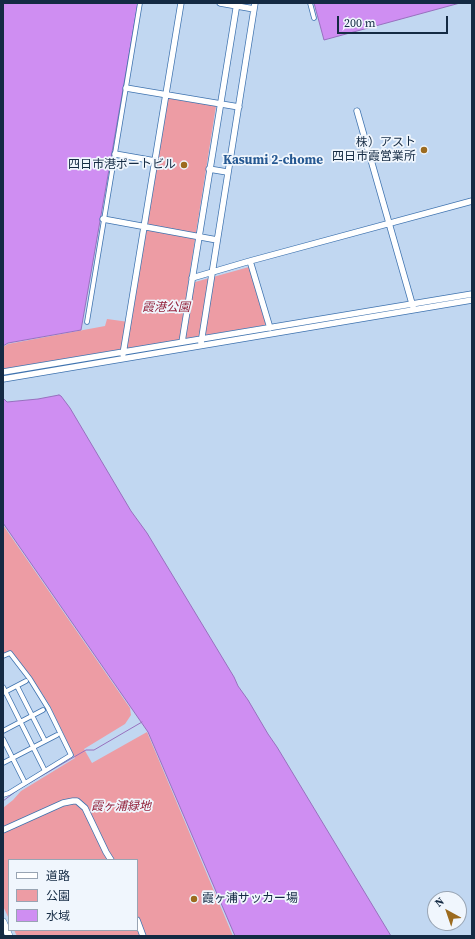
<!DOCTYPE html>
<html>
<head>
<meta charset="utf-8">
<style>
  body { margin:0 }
  #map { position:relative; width:475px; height:939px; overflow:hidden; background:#c1d7f1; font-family:"Source Serif 4","Noto Sans JP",serif }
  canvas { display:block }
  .frame { position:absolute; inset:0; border:4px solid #142a43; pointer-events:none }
  .legend { position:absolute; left:8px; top:859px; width:130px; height:72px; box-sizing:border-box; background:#f0f6fd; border:1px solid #98a4b3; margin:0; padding:5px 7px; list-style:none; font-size:12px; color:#142a43 }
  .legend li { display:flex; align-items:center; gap:8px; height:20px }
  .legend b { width:20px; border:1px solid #98a4b3 }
  .north { position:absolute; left:427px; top:891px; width:40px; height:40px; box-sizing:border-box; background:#f0f6fd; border:1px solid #98a4b3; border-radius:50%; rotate:320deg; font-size:11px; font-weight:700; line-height:16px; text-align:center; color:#142a43 }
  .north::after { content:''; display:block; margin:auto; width:14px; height:18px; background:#9c6b1f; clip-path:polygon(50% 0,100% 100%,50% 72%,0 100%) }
  .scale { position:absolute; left:337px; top:16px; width:111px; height:18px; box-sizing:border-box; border:2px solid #142a43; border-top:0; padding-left:5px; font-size:12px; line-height:14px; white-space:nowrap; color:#142a43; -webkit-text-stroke:3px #f0f6fd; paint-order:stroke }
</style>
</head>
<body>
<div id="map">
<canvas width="475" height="939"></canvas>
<div class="frame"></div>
<ul class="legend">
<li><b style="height:5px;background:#fff"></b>道路</li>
<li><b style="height:11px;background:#ed9ca4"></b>公園</li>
<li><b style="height:11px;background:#cf8ef2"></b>水域</li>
</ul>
<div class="north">N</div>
<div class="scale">200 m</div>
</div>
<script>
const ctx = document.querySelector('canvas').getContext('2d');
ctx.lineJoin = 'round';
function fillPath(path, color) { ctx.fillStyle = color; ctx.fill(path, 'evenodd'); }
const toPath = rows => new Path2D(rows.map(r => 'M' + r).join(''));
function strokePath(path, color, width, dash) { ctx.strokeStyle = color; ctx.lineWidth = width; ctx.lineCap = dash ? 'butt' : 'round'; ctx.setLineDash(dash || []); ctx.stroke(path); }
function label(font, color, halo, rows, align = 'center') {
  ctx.font = font + ' "Source Serif 4","Noto Sans JP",serif'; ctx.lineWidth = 3.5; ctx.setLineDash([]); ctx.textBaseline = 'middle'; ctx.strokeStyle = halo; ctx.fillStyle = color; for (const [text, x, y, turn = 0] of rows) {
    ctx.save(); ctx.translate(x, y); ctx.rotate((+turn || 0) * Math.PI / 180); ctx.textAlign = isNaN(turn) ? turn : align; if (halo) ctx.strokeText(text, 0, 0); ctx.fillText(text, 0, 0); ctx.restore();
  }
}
fillPath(toPath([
  [168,98,216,106,188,284,249,267,266,325,3,369,3,347,8,344,105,326,107,319,129,322],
  [3,525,130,708,131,715,125,724,84,749,92,763,147,732,233,936,17,936,14,930,137,930,137,860,9,860,9,919,3,906,3,808,13,800,21,791,75,758,49,704,30,676,13,654,3,655]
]), '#ed9ca4');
const water = toPath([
  [3,3,138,3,81,330,8,343,3,346,3,3],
  [314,3,460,3,324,40,314,3],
  [59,395,61,396,70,408,131,511,147,533,234,677,238,686,248,700,268,734,277,747,391,936,235,936,148,732,3,523,3,398,7,402,38,399,59,395]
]);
fillPath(water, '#cf8ef2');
strokePath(water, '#9770be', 1);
strokePath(toPath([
  [3,801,19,789,86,750,94,750,142,722]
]), '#9770be', 1);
const street = toPath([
  [310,3,314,18],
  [87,322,140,3],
  [3,656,10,653,30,679,48,708,71,755,9,793,3,795],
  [17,686,45,741],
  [3,687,45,771],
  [3,693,26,681],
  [3,731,43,710],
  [3,739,25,783],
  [3,763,57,735]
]);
const secondary = toPath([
  [220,3,254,9],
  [126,88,239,107],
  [357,111,413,307],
  [115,154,155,161],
  [209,169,227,172],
  [103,219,217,240],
  [250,261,270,328],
  [192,278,250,261,472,201],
  [182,342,237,3],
  [201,343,255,3],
  [123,354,181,3],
  [3,372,472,294],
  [3,379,472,300],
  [3,830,63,803,73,801,77,801,85,808,106,852,111,860],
  [137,920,143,936]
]);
const highway = toPath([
  [3,922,9,936]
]);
strokePath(street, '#3f73af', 5.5);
strokePath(secondary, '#3f73af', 7);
strokePath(highway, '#3f73af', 8);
strokePath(street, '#fff', 4);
strokePath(secondary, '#fff', 5.5);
strokePath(highway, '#fff', 7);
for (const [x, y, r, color] of [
  [424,150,4,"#9c6b1f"],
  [184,165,4,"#9c6b1f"],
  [194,899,4,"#9c6b1f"]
]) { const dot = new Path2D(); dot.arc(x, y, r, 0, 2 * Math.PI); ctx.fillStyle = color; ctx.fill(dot); strokePath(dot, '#f0f6fd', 1.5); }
label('12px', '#142a43', '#f0f6fd', [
  ["株）アスト",416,143],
  ["四日市霞営業所",416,157],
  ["四日市港ポートビル",176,165],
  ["霞ヶ浦サッカー場",202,899,"left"]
], 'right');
label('italic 12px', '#92213b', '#f0f6fd', [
  ["霞港公園",166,308],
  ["霞ヶ浦緑地",121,807]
]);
label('bold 13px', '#255892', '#f0f6fd', [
  ["Kasumi 2-chome",273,161]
]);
</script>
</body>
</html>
